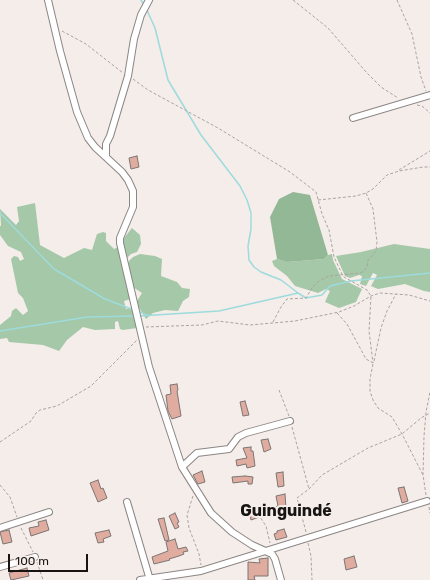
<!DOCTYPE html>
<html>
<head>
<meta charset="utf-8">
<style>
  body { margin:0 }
  #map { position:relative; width:430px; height:580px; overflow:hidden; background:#f4edea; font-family:Rubik,sans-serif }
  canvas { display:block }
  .scale { position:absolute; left:8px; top:554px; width:80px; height:18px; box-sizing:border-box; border:2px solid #171413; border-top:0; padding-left:5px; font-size:12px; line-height:14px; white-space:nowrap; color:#171413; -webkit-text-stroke:3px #f4edea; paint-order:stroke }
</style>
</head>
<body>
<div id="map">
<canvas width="430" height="580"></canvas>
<div class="scale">100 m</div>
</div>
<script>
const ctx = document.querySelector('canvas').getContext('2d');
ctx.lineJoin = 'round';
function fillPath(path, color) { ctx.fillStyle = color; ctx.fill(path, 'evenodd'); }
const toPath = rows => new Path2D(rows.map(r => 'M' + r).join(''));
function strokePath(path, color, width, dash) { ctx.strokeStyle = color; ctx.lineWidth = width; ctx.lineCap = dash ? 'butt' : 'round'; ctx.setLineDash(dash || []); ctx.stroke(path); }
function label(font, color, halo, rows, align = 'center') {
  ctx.font = font + ' Rubik,sans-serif'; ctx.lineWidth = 4; ctx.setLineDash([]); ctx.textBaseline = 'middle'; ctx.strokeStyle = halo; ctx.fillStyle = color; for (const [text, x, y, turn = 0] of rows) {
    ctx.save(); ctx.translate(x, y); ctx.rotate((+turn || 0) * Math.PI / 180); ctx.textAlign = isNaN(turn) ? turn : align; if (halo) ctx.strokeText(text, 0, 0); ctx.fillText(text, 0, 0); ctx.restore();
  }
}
fillPath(toPath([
  [35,203,40,245,64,258,84,248,92,250,97,234,103,232,106,233,106,241,114,249,118,247,131,299,124,301,126,309,133,307,137,328,123,330,120,329,118,321,115,322,115,329,95,330,83,327,67,340,59,351,43,345,9,342,7,338,0,339,0,325,11,316,12,311,16,308,23,315,28,311,23,298,18,293,11,259,14,256,18,257,20,261,24,259,21,252,8,246,0,235,0,226,1,226,0,209,16,225,19,221,17,207],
  [132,228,140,235,141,244,137,252,131,254,127,258,123,245,124,238],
  [394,244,430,249,430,292,424,291,405,284,378,289,371,286,377,275,373,273,366,286,360,284,362,276,359,275,350,278,345,276,336,256,361,252],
  [140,254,155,256,162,259,161,276,177,282,182,288,190,289,189,297,183,301,178,311,165,310,153,313,146,319,138,306,137,301,142,293,133,287,128,265,129,261,133,257],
  [332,254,333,260,342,279,362,289,356,302,339,308,325,302,330,291,326,289,318,293,295,286,287,276,274,266,272,261,277,259,287,262,324,259,328,255]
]), '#a5c8a8');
fillPath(toPath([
  [293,192,310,195,328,255,324,259,287,262,277,259,270,217,279,199]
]), '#93b896');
strokePath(toPath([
  [141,0,144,5],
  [146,8,155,28,168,80,201,135,240,186,247,200,251,213,251,229,248,246,249,260,254,267,261,272,281,280,298,293],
  [0,213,54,269,105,299,134,310],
  [138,311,149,316],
  [139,316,219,311,298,293,306,298,322,295,330,286,351,281,430,273],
  [0,331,87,317,135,316]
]), '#9ddbdd', 1.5);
const building = toPath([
  [137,156,139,167,131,169,129,158,137,156],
  [177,384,178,390,177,391,181,416,172,419,168,411,166,395,171,394,170,385,177,384],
  [245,401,249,415,243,416,240,402,245,401],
  [268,439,271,449,264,452,261,440,268,439],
  [251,447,251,451,253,451,255,466,247,468,246,464,237,466,236,460,247,458,243,448,251,447],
  [202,471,205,482,198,484,193,475,202,471],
  [283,472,284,486,278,487,276,473,283,472],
  [245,476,253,477,252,484,248,484,248,481,233,483,232,477,245,476],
  [98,480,101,489,103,488,107,498,98,502,90,483,98,480],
  [404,487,408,501,402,503,398,488,404,487],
  [285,494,286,509,270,509,278,506,276,496,285,494],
  [264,510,264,513,268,512,269,516,262,517,262,516,251,520,250,516,264,510],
  [175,513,179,522,177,523,179,527,175,529,169,516,175,513],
  [164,518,169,540,165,541,158,519,164,518],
  [46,520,49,530,31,536,29,528,39,526,38,522,46,520],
  [284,529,287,537,276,540,274,534,277,533,277,531,284,529],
  [9,530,12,542,3,544,0,532,9,530],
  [109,530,111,536,103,539,104,542,98,543,95,533,109,530],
  [175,539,178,549,186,547,188,551,183,552,184,554,179,556,169,559,170,560,154,564,152,557,168,551,166,542,175,539],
  [354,556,357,567,346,570,344,559,354,556],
  [268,558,268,576,254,576,255,580,248,580,248,562,260,563,259,559,268,558],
  [27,568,29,576,11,580,9,573,27,568]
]);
fillPath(building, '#dfac9f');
strokePath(building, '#7b7574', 1);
const minor = toPath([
  [48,0,60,51,77,112,88,138,95,147,122,172,128,180,133,191,133,207,120,238,120,243,149,367,182,467,211,513,232,532,252,545,272,554,275,559,281,580],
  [353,118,430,95],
  [106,157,106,144,110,136,128,76,134,39,141,15,149,0],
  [182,467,197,453,229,449,238,437,246,433,290,421],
  [127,502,150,580],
  [0,528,49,512],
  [0,567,35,557],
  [140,580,201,571,427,501]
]);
strokePath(minor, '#8c8684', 8);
strokePath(toPath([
  [293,0,328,28,367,73,381,87,398,98],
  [397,0,412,34,421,77,426,91],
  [62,31,86,44,123,73],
  [133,79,148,90,218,128,290,172,316,192,322,214,329,230,334,257,342,274,344,277,367,290,371,296,369,331,373,363],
  [417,105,422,106,430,113],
  [399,170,430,151],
  [318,200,356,196,366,193,373,189,387,175,399,171,423,167,430,167],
  [337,313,347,324,366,359,373,363],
  [273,322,281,307,287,299,306,298,312,288,319,281,329,276,360,273,364,271,367,267,368,260,373,255,376,251,377,242,373,209,366,193],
  [146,327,202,325,218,321,250,325,295,321,339,312,354,306,371,296,380,293,409,295,430,301],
  [374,361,381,328,387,311,396,294],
  [373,364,370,379,370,391,373,400,378,408,392,417,402,434,423,475],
  [279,390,289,416],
  [292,427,309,489],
  [0,442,31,421,36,413,40,410,57,406,91,386,137,340],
  [0,485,10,497,17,517],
  [426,495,423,475,424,436,426,412,430,392],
  [193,496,187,515,189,528,199,554,201,565],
  [429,507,430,513],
  [258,514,266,526,270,543],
  [21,528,33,552],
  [306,532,297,498,309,489,322,475,368,448,402,434,421,418,430,413],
  [308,543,311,556,312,580],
  [37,562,43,580]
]), '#a9a3a1', 1, [3, 2]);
strokePath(minor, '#fff', 6);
label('bold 16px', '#171413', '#f4edea', [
  ["Guinguindé",286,511]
]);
</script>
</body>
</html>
